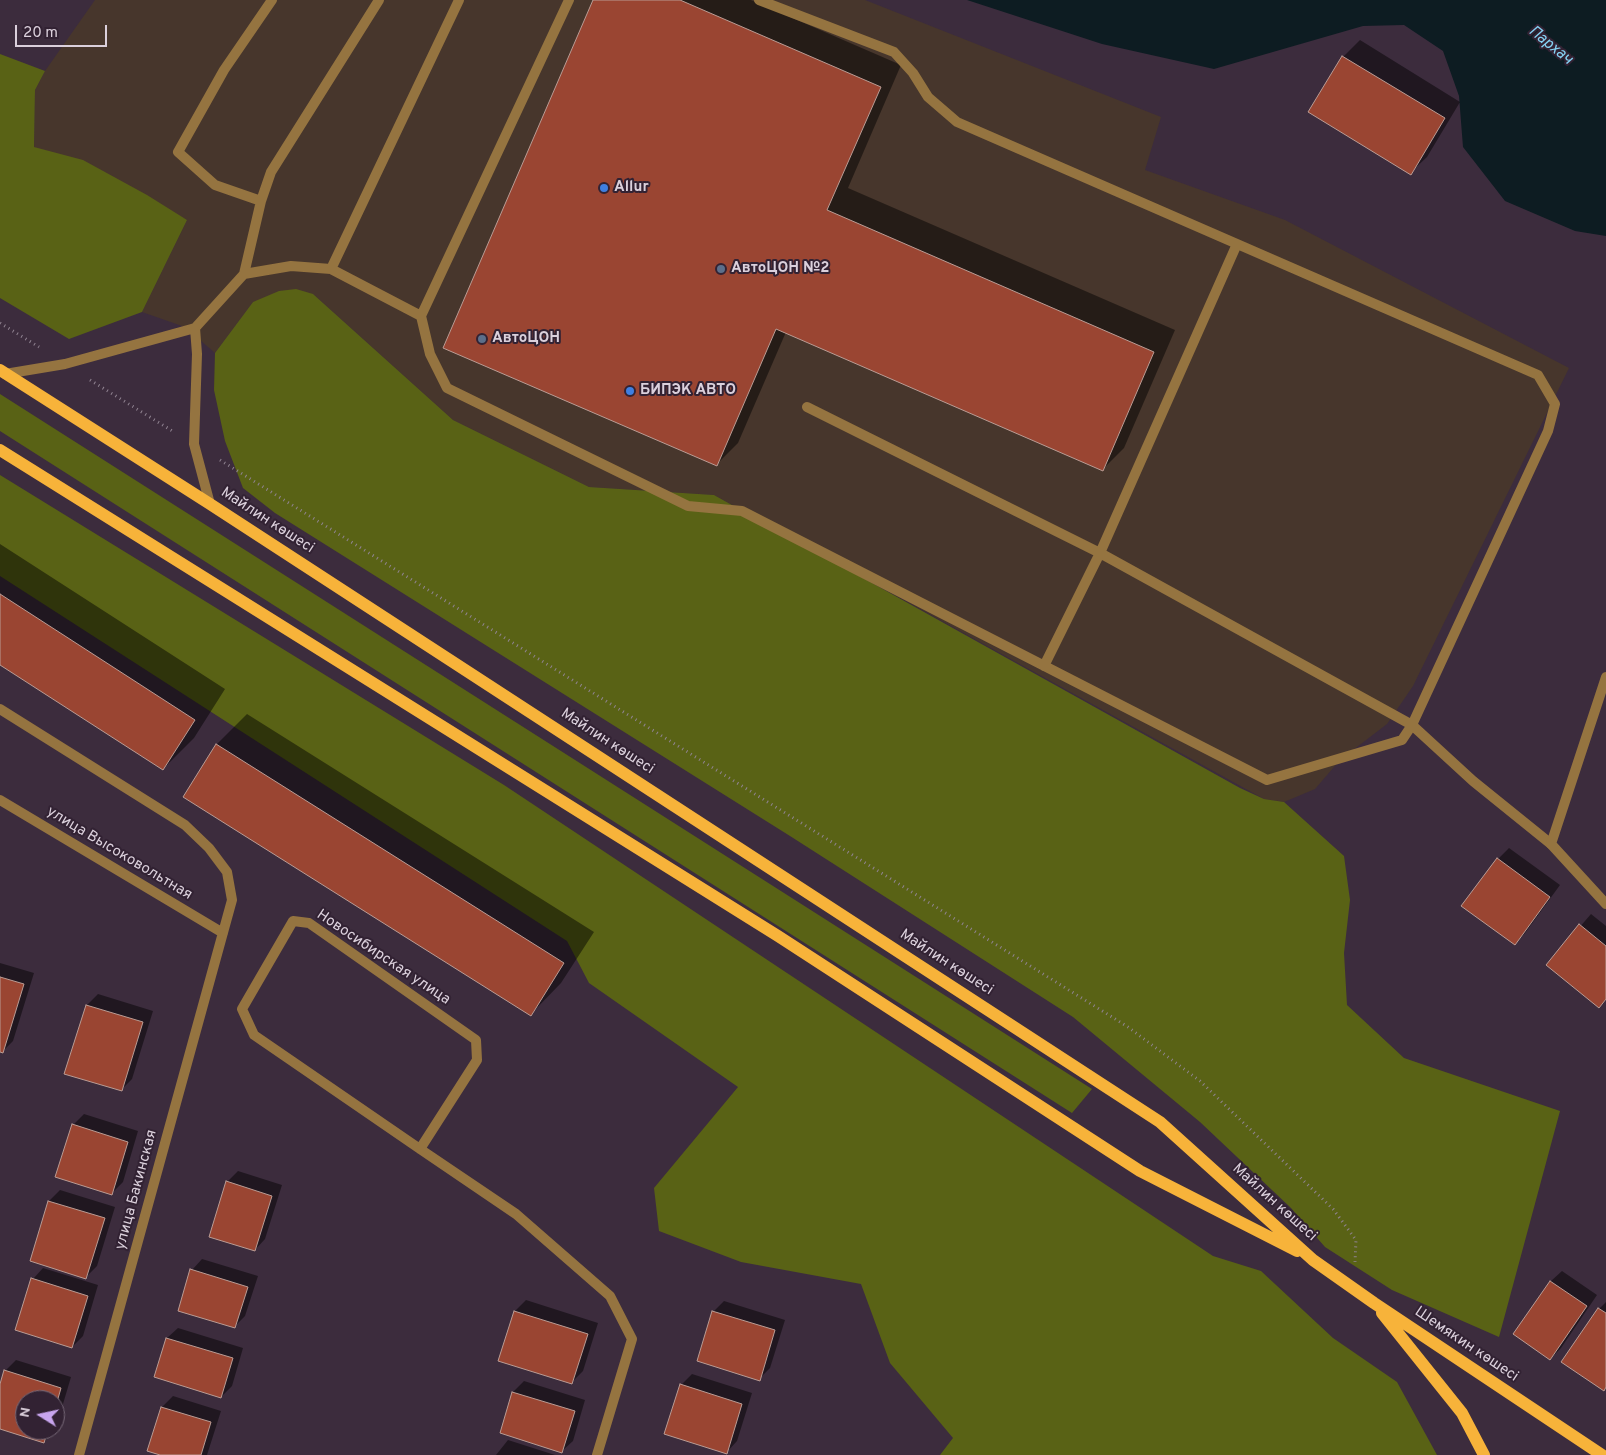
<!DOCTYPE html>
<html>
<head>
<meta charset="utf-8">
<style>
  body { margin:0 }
  #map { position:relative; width:1606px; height:1455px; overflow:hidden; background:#3c2c3d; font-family:Overpass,sans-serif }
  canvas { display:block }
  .north { position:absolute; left:15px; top:1390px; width:50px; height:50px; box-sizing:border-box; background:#322233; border:1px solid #766877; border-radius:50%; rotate:280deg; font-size:14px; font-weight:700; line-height:20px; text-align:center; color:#dbd0dc }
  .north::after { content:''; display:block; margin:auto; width:18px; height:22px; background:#c8a5ee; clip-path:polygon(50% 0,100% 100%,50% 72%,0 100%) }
  .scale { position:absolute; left:15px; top:25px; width:92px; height:22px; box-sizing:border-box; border:2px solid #dbd0dc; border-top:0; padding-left:6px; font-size:15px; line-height:18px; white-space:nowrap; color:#dbd0dc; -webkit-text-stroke:4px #322233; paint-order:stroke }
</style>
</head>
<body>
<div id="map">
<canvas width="1606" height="1455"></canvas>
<div class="north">N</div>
<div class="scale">20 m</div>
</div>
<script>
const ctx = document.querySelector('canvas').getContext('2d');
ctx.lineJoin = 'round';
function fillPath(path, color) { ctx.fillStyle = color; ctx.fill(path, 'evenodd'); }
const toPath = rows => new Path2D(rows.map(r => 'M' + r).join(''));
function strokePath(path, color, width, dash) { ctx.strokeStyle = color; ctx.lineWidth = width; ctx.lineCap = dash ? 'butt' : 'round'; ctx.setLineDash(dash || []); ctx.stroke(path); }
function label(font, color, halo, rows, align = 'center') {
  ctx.font = font + ' Overpass,sans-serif'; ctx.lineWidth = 4; ctx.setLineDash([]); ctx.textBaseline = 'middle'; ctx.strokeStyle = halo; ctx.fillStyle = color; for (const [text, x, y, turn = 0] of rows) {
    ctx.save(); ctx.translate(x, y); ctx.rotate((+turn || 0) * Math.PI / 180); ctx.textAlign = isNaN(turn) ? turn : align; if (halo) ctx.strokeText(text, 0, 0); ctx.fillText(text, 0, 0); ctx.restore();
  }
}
fillPath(toPath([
  [95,0,865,0,1161,117,1145,170,1285,220,1569,368,1413,686,1387,724,1340,760,1315,789,1284,802,1264,799,714,495,589,487,453,420,313,294,253,302,215,353,185,327,142,312,187,220,34,147,35,90,45,71]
]), '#47362c');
fillPath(toPath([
  [0,54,45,71,35,90,34,147,83,160,147,195,187,220,142,312,69,339,0,298],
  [296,289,313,294,453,420,589,487,714,495,1240,788,1264,799,1284,802,1344,856,1350,900,1344,953,1347,1005,1404,1058,1560,1111,1499,1337,1392,1290,1325,1247,1291,1208,1200,1122,1073,1017,790,836,275,513,243,488,225,441,214,390,215,353,253,302,279,291],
  [0,394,1092,1089,1072,1113,0,431],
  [0,475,504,785,1213,1256,1261,1271,1333,1338,1397,1382,1437,1455,940,1455,953,1438,890,1363,861,1284,741,1262,659,1231,654,1188,738,1087,589,983,567,941,0,576]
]), '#596215');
fillPath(toPath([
  [967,0,1606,0,1606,236,1575,231,1505,201,1463,147,1459,96,1443,51,1404,25,1363,26,1214,69,1102,44]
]), '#0d1c22');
fillPath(toPath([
  [595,0,751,0,901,65,848,188,1175,330,1124,448,1103,469,786,332,738,443,716,465],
  [1360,40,1460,102,1427,157,1410,173,1310,112,1343,57],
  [0,544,225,689,194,738,163,769,0,664],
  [247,714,594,932,561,983,531,1014,217,744],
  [1509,848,1560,885,1525,933,1515,944,1463,906,1498,859],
  [1591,914,1606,926,1606,999,1599,1007,1547,965],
  [0,963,34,973,13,1041,2,1052,0,1051],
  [98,994,153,1011,132,1079,121,1090,66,1073,87,1005],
  [84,1114,138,1131,123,1182,112,1193,73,1125],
  [238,1171,282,1185,265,1239,255,1250,227,1182],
  [60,1190,115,1207,97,1266,86,1277,31,1261,49,1201],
  [202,1259,258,1276,245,1316,234,1327,192,1270],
  [43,1268,98,1285,83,1336,72,1347,33,1279],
  [1562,1271,1597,1295,1561,1348,1550,1359,1514,1334,1551,1281],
  [526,1300,598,1323,583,1371,572,1382,515,1311],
  [724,1301,785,1320,770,1368,759,1379,713,1312],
  [1606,1302,1606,1387,1599,1309],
  [178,1328,243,1348,232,1386,221,1397,167,1338],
  [16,1360,71,1377,55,1431,44,1442,0,1428,0,1388,5,1371],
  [25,1400,55,1400,55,1430,25,1430],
  [692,1374,752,1393,737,1441,727,1452,681,1385],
  [524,1381,585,1400,573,1441,562,1451,501,1433,513,1392],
  [173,1396,221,1411,207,1455,164,1455,149,1450,162,1407],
  [508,1440,555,1455,496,1455]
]), '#0007');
const building = toPath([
  [593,0,680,0,881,87,827,210,1154,352,1103,471,776,329,717,466,443,348,593,0],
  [1342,56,1445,118,1411,175,1308,112,1342,56],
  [0,594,195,720,163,770,0,665,0,594],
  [216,744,564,963,531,1016,183,797,216,744],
  [1497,858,1550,897,1515,945,1461,906,1497,858],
  [1579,924,1606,946,1606,999,1599,1008,1546,965,1579,924],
  [0,977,24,984,3,1053,0,1052,0,977],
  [86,1005,143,1022,122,1091,64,1074,86,1005],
  [72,1124,128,1142,112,1195,55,1177,72,1124],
  [226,1181,272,1196,255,1251,209,1237,226,1181],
  [48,1201,105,1218,86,1279,30,1261,48,1201],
  [190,1269,248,1287,235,1328,178,1311,190,1269],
  [31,1278,88,1296,72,1348,15,1330,31,1278],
  [1550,1281,1587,1306,1550,1360,1513,1334,1550,1281],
  [1598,1308,1606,1313,1606,1387,1604,1391,1561,1362,1598,1308],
  [514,1311,588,1334,572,1384,498,1361,514,1311],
  [712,1311,775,1330,760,1381,697,1361,712,1311],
  [166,1338,233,1358,221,1398,154,1377,166,1338],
  [4,1370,61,1388,55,1409,55,1400,25,1400,25,1430,48,1430,44,1443,0,1429,0,1384,4,1370],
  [680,1384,742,1404,727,1454,664,1434,680,1384],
  [512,1392,575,1411,562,1453,500,1433,512,1392],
  [161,1407,211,1422,201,1455,160,1455,147,1451,161,1407]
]);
fillPath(building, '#9a4532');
strokePath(building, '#ba9c94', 1);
strokePath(toPath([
  [0,323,39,347],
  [90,380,174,432],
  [220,460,1128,1027,1200,1081,1333,1209,1356,1240,1355,1262]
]), '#918492', 3, [1, 4]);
strokePath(toPath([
  [261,201,215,185,178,152,224,70,272,0],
  [331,269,459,0],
  [244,274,291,266,331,269,421,316,430,354,447,388,688,506,742,511,1267,780,1402,740,1412,725,1548,431,1555,404,1538,375,957,122,928,97,913,73,894,52,759,0],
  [421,316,569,0],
  [195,328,197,354,194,444,210,504],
  [5,374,65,364,195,328,244,274,261,201,271,172,379,0],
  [807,407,1100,553,1412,725,1473,781,1551,844],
  [1044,666,1100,553,1237,244]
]), '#957440', 10);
strokePath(toPath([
  [1606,677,1551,844,1606,904],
  [0,709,185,825,209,848,227,872,232,900,79,1455],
  [0,800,223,933],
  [420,1149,477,1060,476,1040,309,923,293,921,242,1009,254,1035,420,1149,516,1214,610,1296,632,1339,597,1455]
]), '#957440', 10);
strokePath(toPath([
  [0,370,210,504,1160,1122,1313,1260,1374,1303,1602,1455],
  [0,450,778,936,1140,1171,1297,1251],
  [1382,1313,1462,1413,1484,1455]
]), '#f7b33a', 12);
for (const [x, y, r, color] of [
  [604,188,5,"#3f7fe0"],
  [721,269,5,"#5c6f8a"],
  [482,339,5,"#5c6f8a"],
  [630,391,5,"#3f7fe0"]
]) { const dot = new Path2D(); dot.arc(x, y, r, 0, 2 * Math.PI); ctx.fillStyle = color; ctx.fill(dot); strokePath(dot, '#322233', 2); }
label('bold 15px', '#dbd0dc', '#322233', [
  ["Allur",614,188],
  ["АвтоЦОН №2",731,269],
  ["АвтоЦОН",492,339],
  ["БИПЭК АВТО",640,391]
], 'left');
label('15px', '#dbd0dc', '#322233', [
  ["Майлин көшесі",267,521,33],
  ["Майлин көшесі",607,742,33],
  ["улица Высоковольтная",119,854,31],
  ["Новосибирская улица",383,958,34],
  ["Майлин көшесі",946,963,33],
  ["улица Бакинская",137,1190,-75],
  ["Майлин көшесі",1274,1203,42],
  ["Шемякин көшесі",1466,1345,34]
]);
label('italic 16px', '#85d1f2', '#322233', [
  ["Пархач",1550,46,39]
]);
</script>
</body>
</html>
